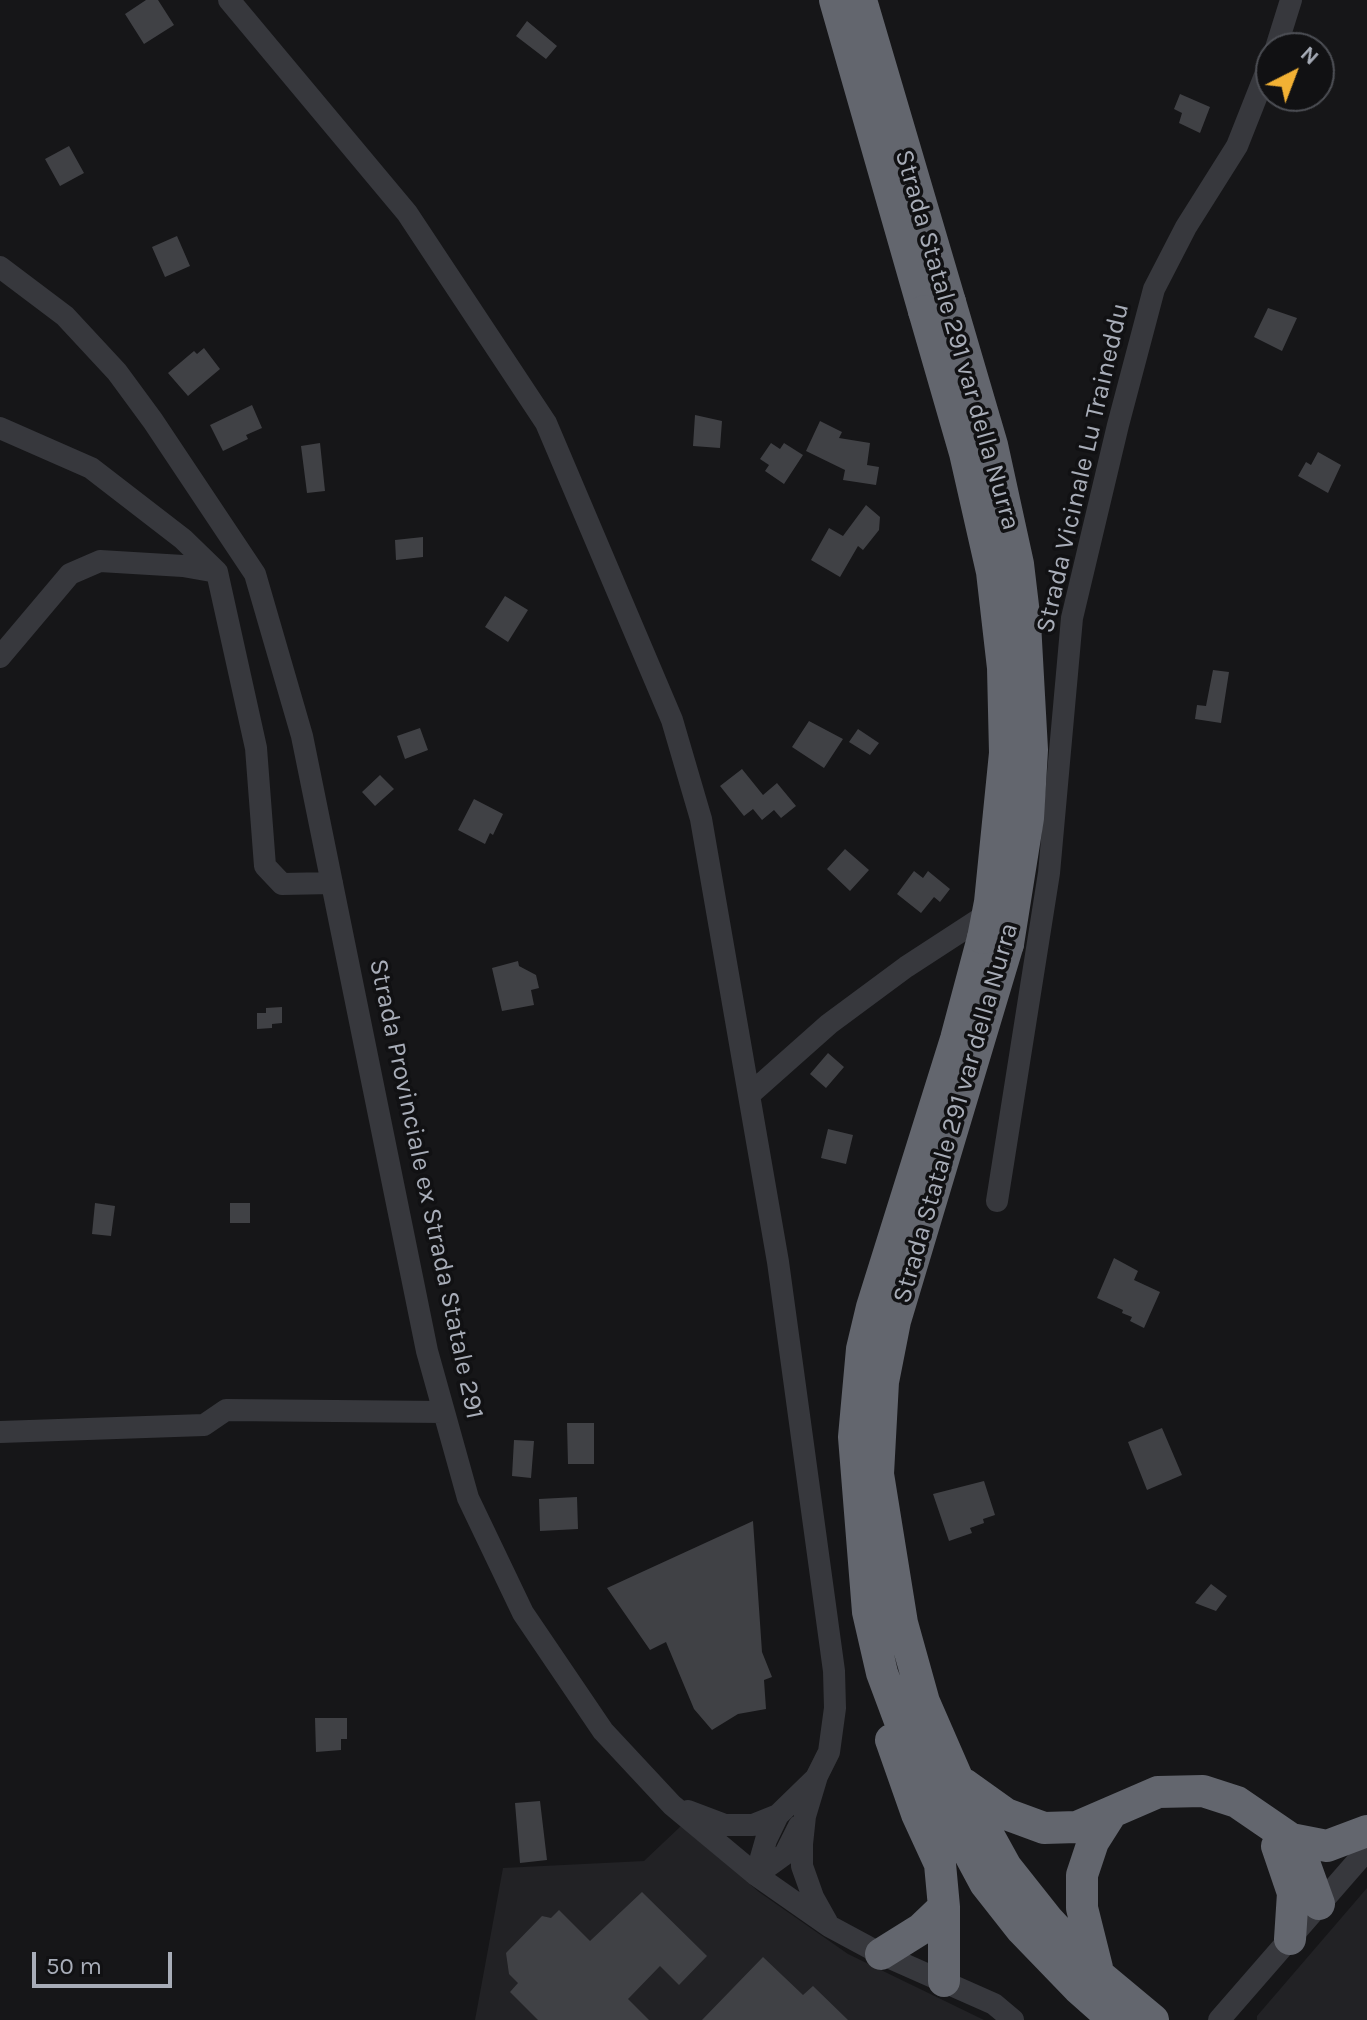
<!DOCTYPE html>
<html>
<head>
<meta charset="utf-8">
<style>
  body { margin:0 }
  #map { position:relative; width:1367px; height:2020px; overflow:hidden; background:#161618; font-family:Karla,sans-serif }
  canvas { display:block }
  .north { position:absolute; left:1255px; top:32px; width:80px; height:80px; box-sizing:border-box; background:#111113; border:2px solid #4d4f55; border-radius:50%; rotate:42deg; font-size:22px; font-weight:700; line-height:32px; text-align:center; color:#a8adb8 }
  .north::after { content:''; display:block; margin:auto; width:28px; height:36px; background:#f2b134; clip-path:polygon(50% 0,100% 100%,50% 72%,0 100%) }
  .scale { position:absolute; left:32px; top:1952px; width:140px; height:36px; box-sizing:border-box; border:4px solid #a8adb8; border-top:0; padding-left:10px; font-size:24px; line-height:28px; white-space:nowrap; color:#a8adb8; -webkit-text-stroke:6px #111113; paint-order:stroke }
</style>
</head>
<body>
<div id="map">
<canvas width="1367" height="2020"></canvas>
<div class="north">N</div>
<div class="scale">50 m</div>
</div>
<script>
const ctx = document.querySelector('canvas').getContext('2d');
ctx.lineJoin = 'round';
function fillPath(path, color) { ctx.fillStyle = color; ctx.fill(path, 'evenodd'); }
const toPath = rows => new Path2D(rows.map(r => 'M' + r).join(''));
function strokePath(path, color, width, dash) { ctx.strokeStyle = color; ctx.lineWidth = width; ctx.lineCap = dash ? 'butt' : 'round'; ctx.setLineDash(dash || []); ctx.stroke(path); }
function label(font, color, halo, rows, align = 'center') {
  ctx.font = font + ' Karla,sans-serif'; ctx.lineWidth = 7; ctx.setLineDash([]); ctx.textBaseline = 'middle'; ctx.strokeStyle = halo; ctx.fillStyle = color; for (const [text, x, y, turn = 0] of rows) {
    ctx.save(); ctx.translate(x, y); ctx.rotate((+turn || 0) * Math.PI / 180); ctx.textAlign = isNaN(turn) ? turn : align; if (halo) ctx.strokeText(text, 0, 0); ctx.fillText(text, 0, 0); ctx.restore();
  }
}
fillPath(toPath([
  [681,1826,759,1892,848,1954,984,2020,475,2020,503,1868,644,1861],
  [1367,1888,1367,2020,1257,2020,1257,2016]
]), '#222225');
fillPath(toPath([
  [146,0,158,0,174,25,144,44,125,14],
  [527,21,557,46,546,59,516,36],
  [1180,94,1210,107,1200,133,1179,123,1182,113,1174,109],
  [69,146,84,173,60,186,45,159],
  [177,236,190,266,165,277,152,247],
  [1268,308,1297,318,1282,351,1254,337],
  [204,348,220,369,188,396,168,373,194,351,197,354],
  [252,405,262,428,246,435,248,439,223,451,210,425],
  [695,415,722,421,720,448,693,446],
  [820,421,842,432,839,438,870,443,867,465,879,467,876,485,843,480,845,470,806,451],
  [320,443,325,491,307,493,301,446],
  [771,443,780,449,784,443,803,455,784,484,765,471,769,465,760,459],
  [1318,452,1341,465,1328,493,1298,476,1306,462,1311,465],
  [866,505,880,517,879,530,863,550,858,546,840,577,811,560,829,528,843,536],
  [423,537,423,557,396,560,395,540],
  [505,596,528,610,508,642,485,627],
  [1213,670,1229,672,1221,723,1195,719,1197,705,1206,706],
  [809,721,843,739,824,768,792,747],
  [420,728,428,750,405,759,397,736],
  [858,729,879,743,870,755,849,742],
  [742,769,763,795,777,783,796,806,781,818,774,810,762,820,753,809,744,816,720,786],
  [380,775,394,789,375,806,362,792],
  [474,799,503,814,493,835,490,833,485,844,458,830],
  [845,849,869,870,850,891,827,869],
  [914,871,923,878,928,871,950,889,940,902,934,897,921,913,897,894],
  [518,961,519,966,536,975,539,988,531,990,534,1005,502,1011,492,968],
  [282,1007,282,1023,272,1024,272,1028,257,1029,257,1013,266,1013,266,1008],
  [828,1053,844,1067,826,1088,810,1074],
  [828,1129,853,1135,846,1164,821,1158],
  [95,1203,115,1206,111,1236,92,1234],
  [230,1203,250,1203,250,1223,230,1223],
  [1114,1258,1138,1271,1134,1280,1160,1292,1144,1328,1130,1321,1132,1317,1122,1313,1123,1310,1097,1298],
  [567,1423,594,1423,594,1464,568,1464],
  [1162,1428,1182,1475,1147,1490,1128,1442],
  [514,1440,534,1441,531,1478,512,1476],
  [984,1481,995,1515,983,1519,984,1523,970,1528,972,1533,949,1541,933,1494],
  [577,1497,578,1529,540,1531,539,1499],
  [753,1521,762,1652,772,1677,764,1680,766,1709,738,1714,712,1730,694,1709,666,1642,650,1650,607,1588],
  [1211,1584,1227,1596,1216,1611,1195,1603],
  [315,1718,347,1718,347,1739,341,1739,341,1750,316,1752],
  [540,1801,547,1860,520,1863,515,1803],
  [642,1892,707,1956,679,1985,660,1966,628,1999,649,2020,538,2020,510,1992,518,1983,509,1974,506,1953,542,1916,551,1918,559,1910,590,1941],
  [763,1957,803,1995,813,1986,848,2020,702,2020]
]), '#404145');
strokePath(toPath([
  [229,0,407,213,546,423,672,720,701,819,778,1262,834,1671,835,1708,829,1752,817,1776,805,1816,802,1844,802,1866,813,1897,827,1922],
  [1276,48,1291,0],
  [0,267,65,316,117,372,153,421,255,574,302,736,427,1351,468,1498,523,1613,603,1731,672,1805,756,1875,829,1926,881,1954,994,2004,1013,2020],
  [0,428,91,468,183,539,217,572,256,748,265,866,282,884,332,883],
  [0,657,70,574,100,561,183,566,217,572],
  [749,1095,829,1024,906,967,992,911],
  [997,1201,1049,873,1072,618,1118,425,1154,289,1186,227,1237,146,1271,60],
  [0,1432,204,1425,226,1410,444,1412],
  [688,1811,725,1825,753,1825,778,1815],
  [756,1875,766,1840,778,1815,814,1780],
  [756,1875,785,1854,799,1826],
  [1219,2020,1367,1850]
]), '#37383d', 22);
strokePath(toPath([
  [835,0,924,311],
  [861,0,950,302],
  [983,938,956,1039,872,1307,862,1349,854,1437,868,1612,882,1673,904,1732,985,1883,1022,1930,1078,1988,1114,2020],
  [1008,944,895,1321,883,1382,878,1474,902,1623,924,1702,958,1780,1006,1867,1048,1920,1099,1975,1153,2020],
  [891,1740,917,1814,940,1864,944,1907,944,1981],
  [964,1784,1006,1814,1044,1828,1077,1827,1158,1792,1203,1791,1237,1802,1291,1839,1301,1854,1319,1904],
  [1291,1839,1327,1846,1367,1831],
  [1277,1846,1293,1893,1290,1939],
  [881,1954,921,1929,944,1907],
  [1097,1968,1082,1908,1082,1875,1093,1842,1112,1812]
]), '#63666e', 32);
strokePath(toPath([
  [950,302,992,445,1018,564,1025,623,1032,750,1028,818,1008,944],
  [924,311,965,453,992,572,1003,668,1005,753,990,902,983,938]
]), '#63666e', 32);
label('26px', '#a8adb8', '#111113', [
  ["Strada Statale 291 var della Nurra",957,340,74],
  ["Strada Vicinale Lu Traineddu",1083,468,-77],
  ["Strada Statale 291 var della Nurra",956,1113,-74],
  ["Strada Provinciale ex Strada Statale 291",426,1189,78]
]);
</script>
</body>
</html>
